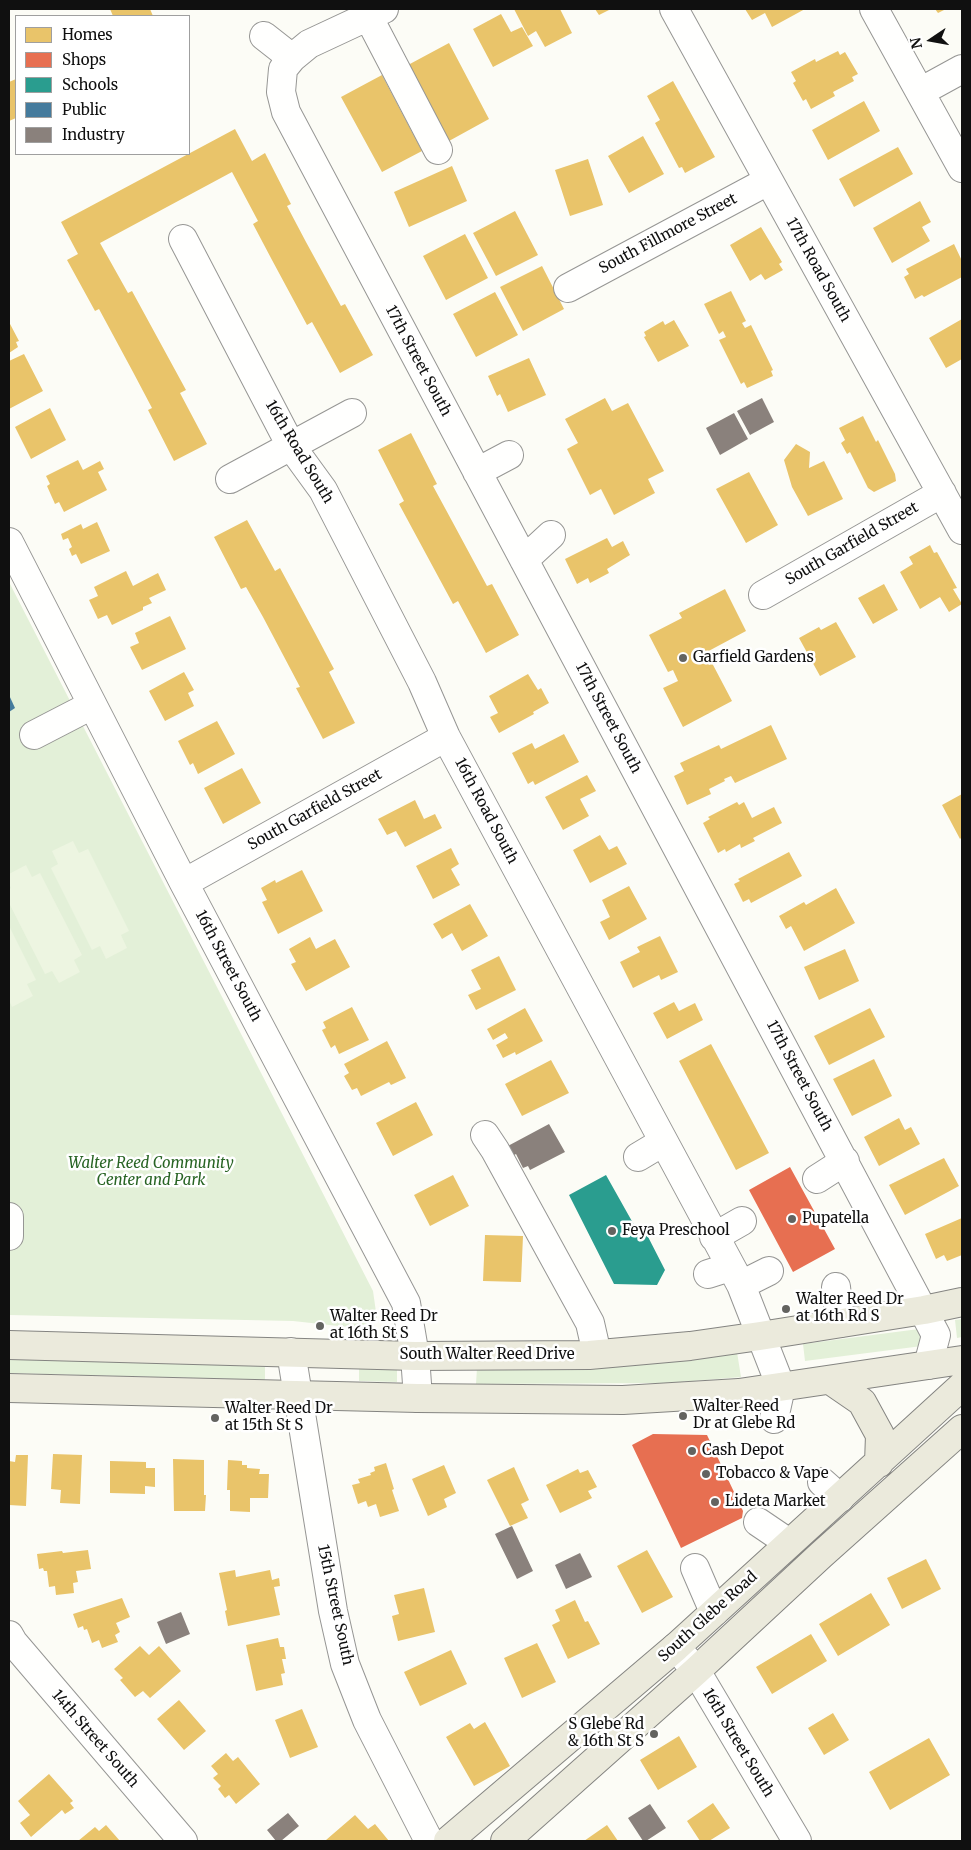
<!DOCTYPE html>
<html>
<head>
<meta charset="utf-8">
<style>
  body { margin:0 }
  #map { position:relative; width:971px; height:1850px; overflow:hidden; background:#fcfcf6; font-family:Merriweather,serif }
  canvas { display:block }
  .frame { position:absolute; inset:0; border:10px solid #101010; pointer-events:none }
  .legend { position:absolute; left:15px; top:15px; width:175px; height:140px; box-sizing:border-box; background:#fff; border:1px solid #9f9f9f; margin:0; padding:6px 9px; list-style:none; font-size:15px; color:#101010 }
  .legend li { display:flex; align-items:center; gap:10px; height:25px }
  .legend b { width:25px; border:1px solid #9f9f9f }
  .north { position:absolute; left:906px; top:15px; width:50px; height:50px; -webkit-text-stroke:4px #fff; paint-order:stroke; rotate:258deg; font-size:14px; font-weight:700; line-height:20px; text-align:center; color:#101010 }
  .north::after { content:''; display:block; margin:auto; width:18px; height:22px; background:#101010; clip-path:polygon(50% 0,100% 100%,50% 72%,0 100%) }
</style>
</head>
<body>
<div id="map">
<canvas width="971" height="1850"></canvas>
<div class="frame"></div>
<ul class="legend">
<li><b style="height:14px;background:#e9c46a"></b>Homes</li>
<li><b style="height:14px;background:#e76f51"></b>Shops</li>
<li><b style="height:14px;background:#2a9d8f"></b>Schools</li>
<li><b style="height:14px;background:#457b9d"></b>Public</li>
<li><b style="height:14px;background:#8a817c"></b>Industry</li>
</ul>
<div class="north">N</div>
</div>
<script>
const ctx = document.querySelector('canvas').getContext('2d');
ctx.lineJoin = 'round';
function fillPath(path, color) { ctx.fillStyle = color; ctx.fill(path, 'evenodd'); }
const toPath = rows => new Path2D(rows.map(r => 'M' + r).join(''));
function strokePath(path, color, width, dash) { ctx.strokeStyle = color; ctx.lineWidth = width; ctx.lineCap = dash ? 'butt' : 'round'; ctx.setLineDash(dash || []); ctx.stroke(path); }
function label(font, color, halo, rows, align = 'center') {
  ctx.font = font + ' Merriweather,serif'; ctx.lineWidth = 5; ctx.setLineDash([]); ctx.textBaseline = 'middle'; ctx.strokeStyle = halo; ctx.fillStyle = color; for (const [text, x, y, turn = 0] of rows) {
    ctx.save(); ctx.translate(x, y); ctx.rotate((+turn || 0) * Math.PI / 180); ctx.textAlign = isNaN(turn) ? turn : align; if (halo) ctx.strokeText(text, 0, 0); ctx.fillText(text, 0, 0); ctx.restore();
  }
}
fillPath(toPath([
  [9,582,373,1291,377,1319,357,1328,293,1321,9,1315],
  [962,1319,962,1337,957,1338,955,1320],
  [919,1329,922,1346,805,1361,803,1344],
  [737,1352,741,1377,669,1383,476,1384,477,1368],
  [9,1356,265,1362,265,1380,9,1373],
  [359,1365,397,1366,397,1382,359,1381]
]), '#e3f0d8');
fillPath(toPath([
  [73,841,79,853,88,849,129,931,121,935,127,948,106,959,100,946,92,950,51,868,58,864,52,851],
  [26,865,32,877,40,873,82,955,74,960,80,972,59,983,52,971,45,974,9,903,9,889,11,888,9,884,9,874],
  [9,926,36,980,27,984,33,996,12,1007,9,1000]
]), '#edf5e1');
fillPath(toPath([
  [110,9,150,9,153,16,113,16],
  [514,9,560,9,572,33,545,47,536,31,528,36],
  [595,9,611,9,599,15],
  [745,9,805,9,772,27,765,13,752,20],
  [935,9,946,9,938,13],
  [501,14,511,32,522,27,533,46,493,67,473,29],
  [449,43,489,119,449,141,408,65],
  [838,51,840,55,845,52,858,74,852,77,854,81,833,92,835,96,811,109,806,99,803,101,793,83,796,81,791,72,815,59,816,62],
  [382,75,422,151,382,172,341,97],
  [16,79,16,118,9,121,9,82],
  [673,81,715,157,685,173,682,167,679,168,655,123,660,120,647,96],
  [864,101,880,131,828,160,812,130],
  [235,129,252,161,265,153,291,204,287,206,306,242,341,306,345,304,373,355,340,373,312,322,307,325,272,260,253,224,258,221,232,172,100,243,128,293,132,291,186,390,180,393,207,444,174,461,148,410,152,408,133,372,99,309,95,311,67,260,78,254,61,222],
  [643,136,664,174,629,193,608,156],
  [898,147,913,174,854,207,839,179],
  [588,159,603,205,570,216,555,170],
  [452,166,467,201,409,227,394,192],
  [920,201,931,222,922,227,930,241,892,263,873,228],
  [515,211,538,255,496,276,473,233],
  [761,227,782,262,779,264,783,270,765,280,761,274,750,281,730,245],
  [465,234,488,278,446,300,423,256],
  [954,244,962,261,962,277,924,297,922,295,915,299,904,277,909,274,906,269],
  [542,266,564,309,523,331,500,287],
  [731,291,746,321,742,323,745,328,751,325,773,370,771,371,773,376,747,388,744,382,741,384,719,340,726,337,723,331,719,334,704,304],
  [495,292,518,335,476,357,453,314],
  [962,319,962,359,946,368,929,338],
  [674,320,689,346,658,362,644,337,646,336,644,332,663,321,665,325],
  [9,322,19,341,16,342,18,347,9,353],
  [24,354,43,391,9,409,9,361],
  [529,358,546,395,508,412,500,394,497,396,488,376],
  [605,398,612,411,628,403,664,471,648,479,655,493,614,515,601,489,590,495,567,449,578,443,565,419],
  [50,408,66,440,31,459,15,427],
  [863,416,876,442,878,440,895,474,896,481,874,492,868,488,850,452,847,454,841,443,845,440,839,428],
  [411,433,437,484,433,486,452,521,487,586,492,584,519,635,486,653,458,601,453,604,399,504,404,501,378,450],
  [796,444,810,452,809,468,824,461,843,499,808,516,792,487,784,460],
  [78,460,83,470,100,461,104,469,98,472,107,490,64,512,59,502,55,504,47,486,50,484,46,476],
  [749,472,778,525,746,543,716,489],
  [247,520,275,571,280,568,315,633,334,669,329,672,355,723,323,739,296,688,300,687,263,617,246,587,241,589,214,537],
  [97,522,110,551,81,564,76,554,72,556,69,549,72,547,68,538,63,540,61,534,81,524,83,529],
  [607,538,612,547,623,541,630,555,607,569,609,573,590,583,588,578,577,584,565,559],
  [930,545,934,553,937,552,957,588,953,589,962,604,949,612,940,597,920,609,900,572,913,564,909,557],
  [126,571,133,586,158,573,166,590,149,598,152,603,143,607,143,610,112,625,107,615,98,619,89,600,98,596,94,587],
  [884,584,898,610,873,624,858,598],
  [725,589,746,631,703,654,709,665,712,663,732,701,683,727,663,688,678,681,673,670,668,672,649,635,682,618,679,613],
  [170,616,186,649,142,670,130,647,139,643,135,633],
  [836,622,856,657,820,676,799,638,819,627,821,630],
  [184,672,194,690,188,693,194,706,165,721,149,691],
  [528,674,538,690,541,688,549,703,533,712,534,714,499,733,490,717,498,713,489,696],
  [217,721,235,754,198,774,193,763,190,765,178,741],
  [771,725,787,759,735,783,731,776,724,779,725,781,709,789,711,794,687,805,674,776,684,771,680,763,719,745,721,749],
  [564,734,579,762,535,785,533,781,528,784,512,753,532,743,535,749],
  [242,768,261,803,223,824,204,788],
  [587,775,596,791,580,799,589,816,563,830,545,797],
  [962,794,962,837,960,839,942,805],
  [415,800,424,819,435,814,442,828,405,847,396,831,387,835,378,819],
  [737,802,739,805,744,802,752,818,774,807,782,823,753,838,755,841,741,848,740,844,726,852,725,849,718,853,703,823,710,819,708,817],
  [600,835,609,850,617,846,627,864,590,883,573,850],
  [451,848,459,864,451,869,460,885,433,899,416,866],
  [789,852,802,876,751,903,749,899,743,902,734,884,740,881,738,879],
  [302,870,323,911,278,934,262,902,267,900,261,888,275,880,276,883],
  [629,886,647,919,609,940,600,922,610,917,602,900],
  [836,888,855,923,804,951,791,926,786,929,779,916,804,902,806,905],
  [470,904,488,936,462,951,452,933,442,939,433,924],
  [660,936,678,972,661,980,659,975,633,988,620,962,640,952,637,947],
  [310,937,316,949,335,939,350,967,306,991,291,964,296,962,289,949],
  [845,949,859,981,819,1000,804,967],
  [499,956,516,990,476,1010,468,995,481,989,471,970],
  [674,1002,679,1011,695,1003,703,1020,667,1039,653,1013],
  [352,1007,369,1040,339,1054,335,1045,331,1048,322,1030,326,1028,323,1022],
  [525,1008,543,1041,516,1055,515,1052,503,1058,496,1045,508,1038,505,1033,493,1040,487,1029],
  [870,1008,885,1037,829,1065,814,1036],
  [387,1041,406,1078,391,1085,389,1082,361,1096,357,1088,352,1090,344,1076,349,1073,344,1064],
  [711,1044,769,1153,736,1170,679,1061],
  [874,1059,892,1096,852,1116,833,1079],
  [551,1060,569,1093,522,1116,505,1084],
  [416,1102,433,1135,393,1156,376,1123],
  [899,1118,905,1130,911,1127,920,1144,879,1166,864,1137],
  [944,1158,959,1186,905,1215,889,1185],
  [453,1175,469,1206,430,1226,414,1195],
  [962,1218,962,1255,947,1261,944,1255,936,1259,925,1234],
  [485,1235,523,1236,521,1282,483,1281],
  [53,1454,82,1455,80,1504,60,1503,61,1490,51,1489],
  [16,1455,28,1455,26,1506,9,1505,9,1461,15,1462],
  [173,1459,204,1460,204,1495,206,1495,205,1511,174,1511],
  [228,1460,242,1461,242,1465,247,1465,247,1468,260,1469,259,1474,269,1474,268,1498,250,1498,250,1512,230,1511,230,1490,227,1490],
  [110,1461,146,1462,146,1468,155,1468,155,1487,145,1486,145,1494,110,1493],
  [386,1463,394,1489,392,1490,399,1511,380,1517,376,1504,368,1507,366,1501,358,1504,352,1485,360,1483,358,1479,371,1475,370,1473,375,1471,374,1467],
  [444,1465,456,1493,444,1499,447,1507,428,1516,412,1479],
  [514,1467,529,1500,521,1504,528,1518,510,1526,487,1480],
  [578,1469,580,1473,588,1470,597,1487,588,1491,592,1498,560,1513,546,1485],
  [88,1550,91,1569,76,1571,78,1582,73,1583,74,1593,56,1595,55,1586,49,1587,47,1571,44,1571,43,1568,39,1569,37,1554,62,1551,63,1553],
  [647,1550,673,1597,642,1613,617,1566],
  [926,1559,941,1589,902,1609,887,1578],
  [235,1570,236,1577,270,1570,272,1580,279,1578,280,1586,274,1587,280,1615,228,1626,225,1611,227,1610,219,1573],
  [424,1588,435,1632,398,1641,392,1616,399,1614,394,1595],
  [871,1593,890,1625,838,1656,819,1624],
  [122,1598,130,1617,116,1623,120,1632,115,1635,118,1642,102,1648,99,1640,92,1643,87,1629,84,1630,83,1626,78,1628,73,1614],
  [575,1600,585,1622,588,1621,600,1644,568,1659,552,1625,560,1621,555,1610],
  [811,1634,827,1661,772,1694,756,1667],
  [278,1638,280,1647,284,1647,286,1659,282,1659,285,1673,281,1674,283,1685,256,1691,246,1645],
  [537,1643,556,1682,522,1698,504,1658],
  [140,1646,149,1655,159,1646,181,1671,150,1698,143,1691,135,1697,120,1680,123,1678,114,1669],
  [451,1650,467,1684,420,1706,404,1672],
  [179,1700,206,1731,184,1750,157,1719],
  [302,1709,318,1747,290,1758,275,1720],
  [833,1713,849,1740,824,1755,808,1728],
  [485,1722,510,1766,474,1786,446,1737,470,1723,474,1729],
  [679,1736,697,1767,658,1790,640,1760],
  [929,1738,950,1775,890,1810,869,1772],
  [226,1753,233,1761,238,1757,260,1784,236,1804,229,1795,225,1798,218,1789,221,1786,213,1778,218,1774,211,1766],
  [49,1774,73,1801,70,1803,74,1808,65,1814,62,1810,31,1837,20,1823,30,1815,18,1801],
  [713,1803,730,1828,709,1841,700,1841,687,1821],
  [355,1815,368,1829,375,1824,389,1841,327,1841,326,1840],
  [106,1825,120,1841,78,1841,95,1827,99,1831],
  [607,1825,618,1841,584,1841]
]), '#e9c46a');
fillPath(toPath([
  [790,1167,835,1249,793,1272,749,1190],
  [653,1434,707,1435,743,1511,742,1518,681,1548,632,1445]
]), '#e76f51');
fillPath(toPath([
  [606,1175,638,1232,644,1229,665,1270,657,1285,614,1284,569,1195]
]), '#2a9d8f');
fillPath(toPath([
  [9,695,15,708,9,712]
]), '#457b9d');
fillPath(toPath([
  [762,398,774,422,750,435,737,411],
  [734,413,748,439,720,455,706,428],
  [549,1124,565,1152,530,1170,528,1166,523,1168,516,1154,511,1157,506,1147],
  [512,1526,533,1571,517,1579,495,1534],
  [580,1553,592,1577,566,1589,555,1565],
  [181,1612,190,1634,166,1644,157,1622],
  [650,1804,666,1828,646,1841,643,1841,628,1818],
  [288,1813,299,1826,281,1841,276,1841,267,1830]
]), '#8a817c');
const minor = toPath([
  [384,9,309,44,292,58,283,69,281,92,286,112,936,1335,928,1365],
  [674,9,962,530],
  [874,9,962,168],
  [368,16,438,150],
  [264,36,292,58],
  [920,92,962,69],
  [183,239,291,446,323,490,422,682,446,737,741,1285,781,1387,774,1419],
  [568,288,768,181],
  [477,472,509,455],
  [230,479,352,413],
  [9,542,184,883,406,1303,415,1356,418,1398],
  [524,560,551,535],
  [763,595,942,493],
  [34,735,92,705],
  [184,883,446,737],
  [485,1135,495,1150,590,1323,597,1354],
  [638,1157,663,1142],
  [817,1179,845,1161],
  [9,1217,9,1236],
  [714,1237,742,1221],
  [708,1274,730,1267],
  [741,1285,769,1271],
  [836,1287,840,1323],
  [291,1352,333,1611,345,1664,367,1720,429,1841],
  [822,1482,840,1498],
  [758,1522,789,1543],
  [695,1568,714,1612],
  [9,1635,13,1642,183,1841],
  [676,1647,696,1671,797,1841]
]);
const major = toPath([
  [9,1345,415,1356,589,1355,690,1346,760,1336,924,1310,962,1302],
  [830,1380,862,1402,880,1435,879,1463],
  [9,1388,418,1398,623,1400,739,1393,962,1360],
  [448,1841,676,1647,962,1386],
  [505,1841,696,1671,821,1555,962,1429]
]);
strokePath(minor, '#969694', 30);
strokePath(major, '#848481', 30);
strokePath(minor, '#fffffe', 28);
strokePath(major, '#ebeadc', 28);
for (const [x, y, r, color] of [
  [683,658,5,"#636360"],
  [792,1219,5,"#636360"],
  [612,1231,5,"#636360"],
  [786,1309,5,"#636360"],
  [320,1326,5,"#636360"],
  [683,1416,5,"#636360"],
  [215,1418,5,"#636360"],
  [692,1451,5,"#636360"],
  [706,1474,5,"#636360"],
  [715,1502,5,"#636360"],
  [654,1734,5,"#636360"]
]) { const dot = new Path2D(); dot.arc(x, y, r, 0, 2 * Math.PI); ctx.fillStyle = color; ctx.fill(dot); strokePath(dot, '#fff', 2); }
label('15px', '#101010', '#fff', [
  ["South Fillmore Street",668,234,-28],
  ["17th Road South",818,270,61],
  ["17th Street South",418,361,62],
  ["16th Road South",299,452,59],
  ["South Garfield Street",852,544,-30],
  ["17th Street South",608,718,62],
  ["South Garfield Street",315,810,-29],
  ["16th Road South",486,811,62],
  ["16th Street South",228,966,62],
  ["17th Street South",799,1076,62],
  ["South Walter Reed Drive",487,1355],
  ["15th Street South",335,1605,78],
  ["South Glebe Road",708,1617,-42],
  ["14th Street South",95,1739,49],
  ["16th Street South",738,1743,59]
]);
label('15px', '#101010', '#fff', [
  ["Garfield Gardens",693,658],
  ["Pupatella",802,1219],
  ["Feya Preschool",622,1231],
  ["Walter Reed Dr",796,1300],
  ["at 16th Rd S",796,1317],
  ["Walter Reed Dr",330,1317],
  ["at 16th St S",330,1334],
  ["Walter Reed",693,1407],
  ["Dr at Glebe Rd",693,1424],
  ["Walter Reed Dr",225,1409],
  ["at 15th St S",225,1426],
  ["Cash Depot",702,1451],
  ["Tobacco & Vape",716,1474],
  ["Lideta Market",725,1502],
  ["S Glebe Rd",644,1725,"right"],
  ["& 16th St S",644,1742,"right"]
], 'left');
label('italic 15px', '#286424', '#fff', [
  ["Walter Reed Community",151,1164],
  ["Center and Park",151,1181]
]);
</script>
</body>
</html>
